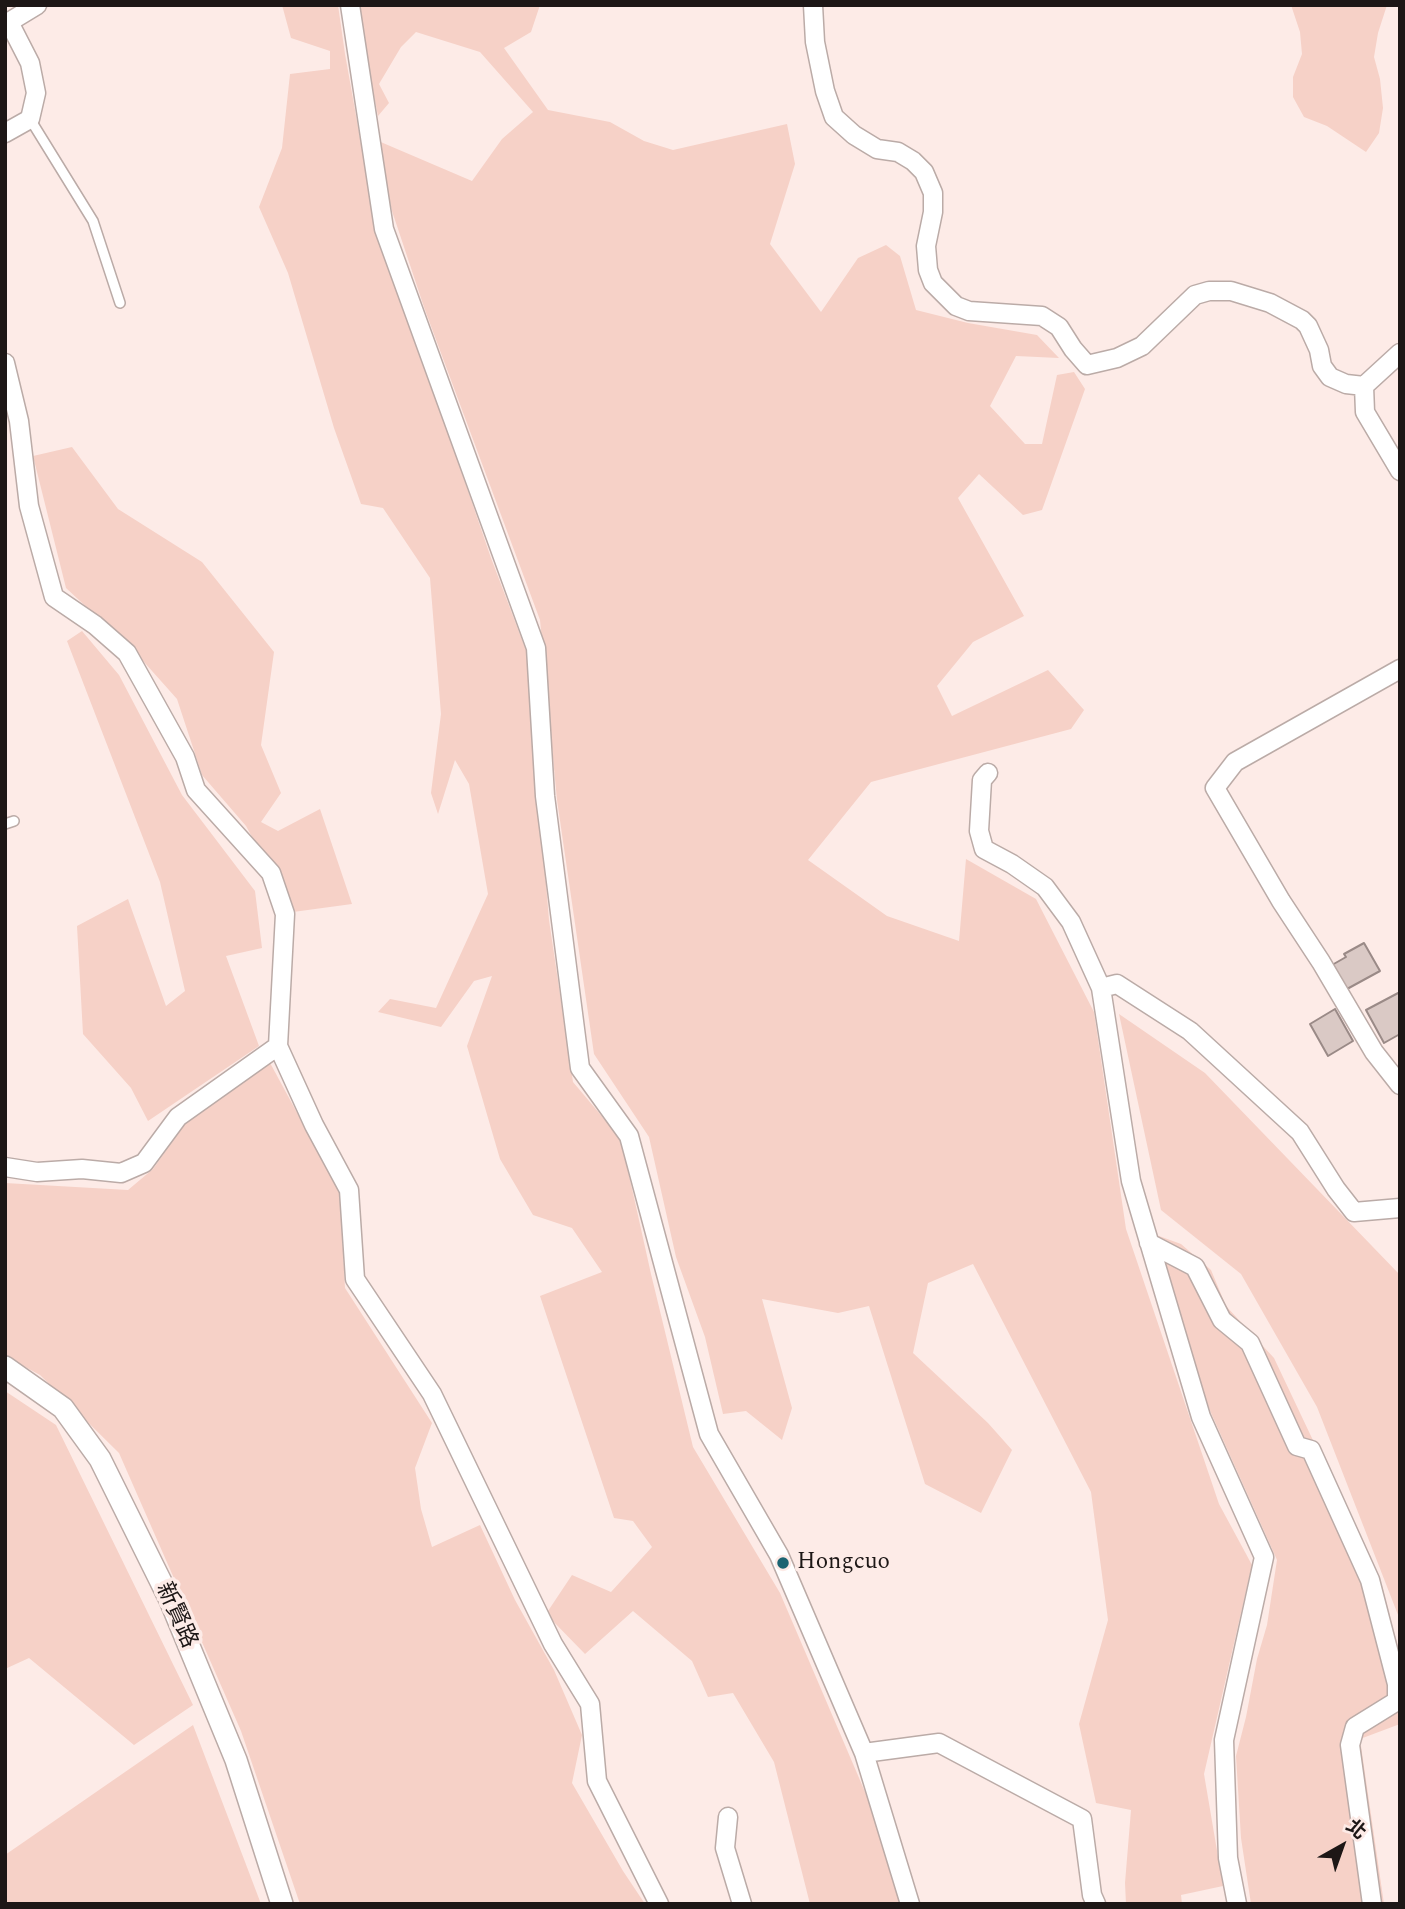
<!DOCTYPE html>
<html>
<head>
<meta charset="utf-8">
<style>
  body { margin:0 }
  #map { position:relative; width:1405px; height:1909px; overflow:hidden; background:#fdebe7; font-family:Spectral,"Noto Sans TC",serif }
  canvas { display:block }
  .frame { position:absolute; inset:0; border:7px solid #1d1716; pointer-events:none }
  .north { position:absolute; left:1307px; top:1811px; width:70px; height:70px; -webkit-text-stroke:5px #fdebe7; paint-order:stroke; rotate:40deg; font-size:19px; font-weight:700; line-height:28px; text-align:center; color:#1d1716 }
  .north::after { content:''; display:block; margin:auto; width:24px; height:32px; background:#1d1716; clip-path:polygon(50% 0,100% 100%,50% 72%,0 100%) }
</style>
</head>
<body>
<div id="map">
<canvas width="1405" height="1909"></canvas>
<div class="frame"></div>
<div class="north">北</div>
</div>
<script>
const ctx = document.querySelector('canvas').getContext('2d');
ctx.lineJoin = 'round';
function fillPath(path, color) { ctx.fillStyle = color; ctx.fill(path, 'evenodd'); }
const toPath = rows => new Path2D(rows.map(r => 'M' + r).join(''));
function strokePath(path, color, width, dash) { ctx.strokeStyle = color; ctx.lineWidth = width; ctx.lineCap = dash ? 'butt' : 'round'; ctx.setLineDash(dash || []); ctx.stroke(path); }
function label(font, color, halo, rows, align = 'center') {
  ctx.font = font + ' Spectral,"Noto Sans TC",serif'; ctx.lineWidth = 7; ctx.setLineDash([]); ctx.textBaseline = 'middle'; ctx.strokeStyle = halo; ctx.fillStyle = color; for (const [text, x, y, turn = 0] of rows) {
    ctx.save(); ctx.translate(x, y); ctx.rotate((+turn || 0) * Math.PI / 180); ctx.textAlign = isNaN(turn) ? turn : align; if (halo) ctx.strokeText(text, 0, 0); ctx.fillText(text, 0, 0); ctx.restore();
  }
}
fillPath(toPath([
  [282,5,338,5,345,54,377,233,399,289,491,558,527,653,549,920,573,1082,621,1139,651,1274,693,1447,780,1593,880,1827,900,1904,810,1904,774,1762,733,1693,708,1697,692,1661,633,1611,585,1654,546,1614,572,1575,611,1592,652,1547,633,1521,614,1518,540,1296,602,1272,572,1228,533,1215,500,1159,467,1046,492,976,474,981,441,1027,378,1012,390,999,436,1008,488,894,469,784,455,760,438,814,431,793,441,714,430,578,383,508,361,504,334,428,288,273,259,207,282,148,290,74,330,69,330,51,291,38],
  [356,5,540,5,531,32,504,48,548,110,610,122,644,141,673,150,787,124,795,164,770,244,821,312,858,258,886,245,900,256,916,310,968,323,1037,335,1059,358,1016,356,990,406,1025,444,1042,444,1057,375,1074,372,1085,389,1042,510,1023,515,979,474,958,498,1024,616,973,642,937,686,952,716,1048,670,1084,710,1071,729,871,782,808,860,887,916,959,941,966,859,1036,899,1094,1012,1126,1229,1219,1504,1252,1565,1204,1774,1223,1886,1181,1895,1182,1904,1126,1904,1125,1883,1131,1810,1096,1803,1079,1724,1108,1620,1091,1492,973,1264,928,1283,913,1353,988,1423,1012,1450,981,1513,925,1484,869,1306,838,1313,762,1299,792,1408,782,1440,746,1411,723,1414,705,1337,676,1257,649,1137,594,1054,557,800,540,620,425,310,392,211,376,140,472,181,502,139,533,112,480,52,416,32,401,47,379,84,389,103,378,116],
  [1291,5,1387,5,1378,33,1374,57,1380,79,1383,108,1379,133,1366,152,1327,126,1304,117,1293,97,1293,77,1302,54,1300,32],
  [72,447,118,509,202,562,274,652,261,745,281,793,261,822,278,831,320,809,352,904,293,912,246,826,202,775,177,699,136,653,66,588,33,456],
  [82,631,119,675,182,795,255,891,262,948,226,956,259,1046,148,1121,131,1088,83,1034,77,926,128,899,166,1006,185,991,160,882,67,641],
  [1119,1014,1205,1073,1400,1275,1400,1620,1317,1407,1241,1274,1161,1210],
  [269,1061,340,1192,345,1288,432,1423,415,1468,421,1509,432,1547,480,1525,515,1600,554,1670,582,1735,572,1783,623,1871,645,1904,300,1904,241,1731,119,1453,40,1375,5,1356,5,1183,128,1190,153,1169,186,1122],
  [1148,1232,1181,1244,1211,1270,1226,1306,1274,1358,1382,1586,1400,1655,1400,1724,1360,1739,1384,1904,1251,1904,1241,1838,1236,1756,1246,1717,1257,1659,1267,1625,1277,1560,1211,1413,1182,1337],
  [5,1391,56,1425,193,1705,134,1745,29,1658,5,1669],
  [193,1725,261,1904,5,1904,5,1855]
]), '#f6d1c7');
const building = toPath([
  [1364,943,1380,971,1347,989,1332,965,1346,957,1344,954,1364,943],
  [1400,992,1400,1034,1384,1043,1366,1010,1400,992],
  [1335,1009,1353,1041,1328,1056,1310,1024,1335,1009]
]);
fillPath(building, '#dac9c5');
strokePath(building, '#9a8a87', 2);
const service = toPath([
  [30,119,93,221,120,303],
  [5,824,14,821]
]);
const minor = toPath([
  [350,5,384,229,536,648,545,796,580,1068,629,1136,709,1434,779,1555,864,1753,910,1904],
  [813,5,815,42,825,91,834,117,854,135,877,149,898,152,913,161,924,172,933,193,933,212,926,246,928,270,933,283,956,306,969,311,1042,316,1059,327,1073,349,1087,365,1117,358,1142,346,1195,295,1209,291,1231,291,1270,303,1302,320,1308,326,1319,350,1322,366,1330,377,1346,384,1364,386],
  [5,133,30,119,36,93,30,63,9,22,37,5],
  [1400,353,1364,386,1365,412,1400,471],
  [5,363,19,421,29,506,54,597,95,625,127,653,185,757,196,790,271,873,285,914,278,1046],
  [1400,669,1235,762,1215,788,1281,901,1321,962,1374,1052,1400,1085],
  [988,773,982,780,979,831,984,849,1012,864,1045,887,1071,922,1101,988,1117,984,1190,1031,1300,1132,1336,1189,1354,1212,1400,1208],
  [1101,988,1131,1181,1201,1417,1264,1557,1224,1740,1228,1858,1237,1904],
  [5,1167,37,1172,82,1169,121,1173,144,1163,178,1117,278,1046,314,1125,349,1190,355,1279,432,1394,553,1644,590,1704,597,1781,659,1904],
  [1149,1243,1195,1267,1222,1320,1250,1343,1297,1446,1311,1450,1370,1580,1397,1684,1397,1701,1355,1727,1350,1745,1372,1904],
  [864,1753,939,1743,1082,1819,1092,1895,1096,1904],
  [728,1817,725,1848,742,1904]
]);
const tertiary = toPath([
  [5,1367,63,1408,100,1459,170,1600,236,1760,282,1904]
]);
strokePath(service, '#bbaba7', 12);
strokePath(minor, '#bbaba7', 21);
strokePath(tertiary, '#bbaba7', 24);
strokePath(service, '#fff', 9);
strokePath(minor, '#fff', 18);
strokePath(tertiary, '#fff', 21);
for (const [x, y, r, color] of [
  [783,1563,7,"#1b6472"]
]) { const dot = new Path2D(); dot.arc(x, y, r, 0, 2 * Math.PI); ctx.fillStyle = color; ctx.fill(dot); strokePath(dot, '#fdebe7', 2.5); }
label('23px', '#1d1716', '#fdebe7', [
  ["Hongcuo",797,1563]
], 'left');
label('23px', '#1d1716', '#fdebe7', [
  ["新賢路",175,1616,66]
]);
</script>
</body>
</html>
